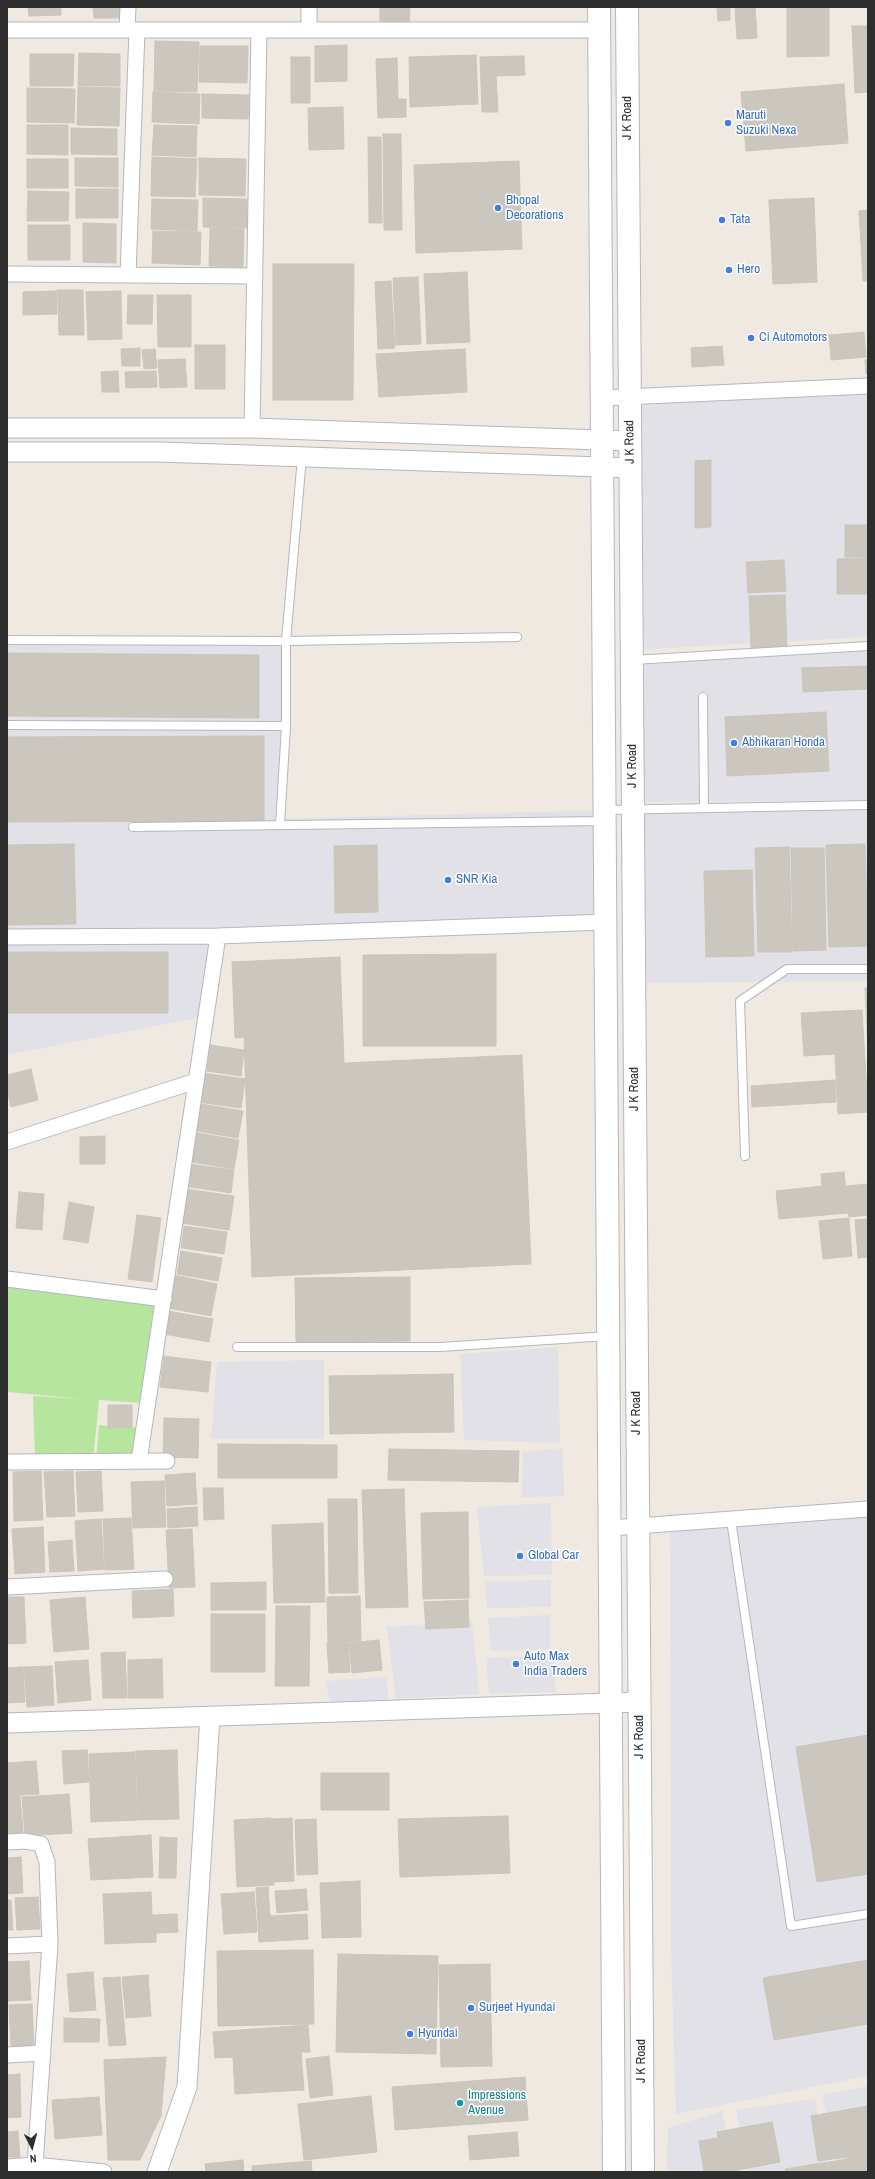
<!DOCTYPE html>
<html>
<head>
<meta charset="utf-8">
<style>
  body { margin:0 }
  #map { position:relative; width:875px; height:2179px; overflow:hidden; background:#efe9e1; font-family:"Archivo Narrow",sans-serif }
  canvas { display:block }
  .frame { position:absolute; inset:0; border:8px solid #2e2e2e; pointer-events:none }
  .north { position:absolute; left:12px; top:2127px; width:40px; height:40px; -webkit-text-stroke:3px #fff; paint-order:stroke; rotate:174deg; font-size:11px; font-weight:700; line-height:16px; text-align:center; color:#2e2e2e }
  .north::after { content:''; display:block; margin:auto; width:14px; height:18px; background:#2e2e2e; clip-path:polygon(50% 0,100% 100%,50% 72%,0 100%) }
</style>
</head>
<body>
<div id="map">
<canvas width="875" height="2179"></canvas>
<div class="frame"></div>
<div class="north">N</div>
</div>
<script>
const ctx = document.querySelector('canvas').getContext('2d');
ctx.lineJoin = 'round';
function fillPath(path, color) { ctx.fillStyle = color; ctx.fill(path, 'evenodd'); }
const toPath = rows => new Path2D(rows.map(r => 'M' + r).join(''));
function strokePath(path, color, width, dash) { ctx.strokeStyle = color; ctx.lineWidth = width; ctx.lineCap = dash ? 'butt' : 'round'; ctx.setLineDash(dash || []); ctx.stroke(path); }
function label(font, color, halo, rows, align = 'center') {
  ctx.font = font + ' "Archivo Narrow",sans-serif'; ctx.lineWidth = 3; ctx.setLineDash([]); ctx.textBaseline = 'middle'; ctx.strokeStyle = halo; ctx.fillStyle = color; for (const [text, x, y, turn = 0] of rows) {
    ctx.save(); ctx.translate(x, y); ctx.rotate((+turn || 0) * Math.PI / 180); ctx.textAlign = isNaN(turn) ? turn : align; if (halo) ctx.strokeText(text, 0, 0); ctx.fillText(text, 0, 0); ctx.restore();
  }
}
fillPath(toPath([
  [868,386,868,637,632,650,630,397],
  [7,638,286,641,280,819,605,810,606,922,7,935],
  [868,646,868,800,646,802,632,660],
  [868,805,868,981,634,983,633,809],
  [218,936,206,1016,7,1055,7,937],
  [558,1347,560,1443,464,1440,460,1354],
  [324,1360,324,1439,211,1439,217,1362],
  [563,1448,564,1496,522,1497,523,1452],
  [551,1503,552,1575,484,1576,477,1507],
  [868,1509,868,2076,676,2114,671,1949,670,1524],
  [551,1580,551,1607,487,1608,485,1582],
  [550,1615,550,1649,491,1651,488,1618],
  [472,1621,479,1694,396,1699,387,1627],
  [553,1656,556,1692,489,1694,486,1658],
  [387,1677,388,1700,331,1702,325,1681],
  [868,2086,868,2172,838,2172,822,2095],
  [815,2099,830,2172,749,2172,736,2110],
  [722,2111,735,2172,667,2172,668,2128]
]), '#e3e1e8');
fillPath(toPath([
  [7,1284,159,1302,142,1403,99,1400,93,1459,35,1458,33,1396,82,1399,8,1392],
  [99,1425,144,1428,139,1461,96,1462]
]), '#b6e59e');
const building = toPath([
  [28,7,61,7,61,15,29,16,28,7],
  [93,7,120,7,121,18,94,18,93,7],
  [380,7,410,7,409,26,380,26,380,7],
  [717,7,730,7,730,20,718,21,717,7],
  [735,7,755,7,757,38,737,39,735,7],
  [787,7,829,7,829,56,787,57,787,7],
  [852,26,868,26,868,92,855,93,852,26],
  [155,41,199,42,197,92,154,91,155,41],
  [347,45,347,81,315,82,315,46,347,45],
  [200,46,248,46,247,83,199,82,200,46],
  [79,53,120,54,120,86,78,86,79,53],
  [30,54,74,54,73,86,30,86,30,54],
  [476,55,478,104,410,107,409,57,476,55],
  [524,56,525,75,496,76,498,112,482,112,480,57,524,56],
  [291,57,310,57,310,103,291,103,291,57],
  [397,58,398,99,406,99,406,117,378,118,376,59,397,58],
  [844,84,848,143,746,151,741,92,844,84],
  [78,87,120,88,119,126,77,125,78,87],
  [27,88,75,89,74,123,27,122,27,88],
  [153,92,200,94,199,124,152,122,153,92],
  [202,94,249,95,248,119,202,118,202,94],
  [343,107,344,149,309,150,308,108,343,107],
  [27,125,68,125,68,155,27,154,27,125],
  [154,125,197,126,196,157,152,155,154,125],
  [71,128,117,129,117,155,71,154,71,128],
  [383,134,401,134,402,230,384,230,383,134],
  [368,137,381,137,382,223,369,223,368,137],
  [152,157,197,159,195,197,151,196,152,157],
  [75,158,118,158,118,187,75,186,75,158],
  [199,158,246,159,245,196,199,195,199,158],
  [27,159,68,159,68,188,27,188,27,159],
  [519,161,522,249,416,253,414,165,519,161],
  [76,189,118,189,118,218,76,218,76,189],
  [28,191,69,192,68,221,27,221,28,191],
  [203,198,247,199,247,228,203,227,203,198],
  [814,198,817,282,773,284,769,200,814,198],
  [152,199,198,200,197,231,151,229,152,199],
  [868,210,868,281,863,281,859,211,868,210],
  [83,223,116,224,116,263,83,262,83,223],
  [28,225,70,225,70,260,28,260,28,225],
  [210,228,244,229,243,267,209,266,210,228],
  [153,231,201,232,200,265,152,263,153,231],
  [273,264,354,264,353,400,273,400,273,264],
  [467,272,470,342,427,344,424,274,467,272],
  [418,277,421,344,396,345,393,278,418,277],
  [391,281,395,348,378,349,375,282,391,281],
  [58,290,83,290,84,335,59,335,58,290],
  [57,291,57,314,23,315,23,292,57,291],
  [121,291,122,339,88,340,86,292,121,291],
  [128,295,153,295,152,324,127,324,128,295],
  [157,295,191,295,191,347,158,347,157,295],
  [864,332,866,357,831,360,829,335,864,332],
  [195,345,225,345,225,389,195,389,195,345],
  [722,346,724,365,692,367,691,348,722,346],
  [140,348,140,366,122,366,121,349,140,348],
  [155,349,157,368,144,369,142,350,155,349],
  [465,349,467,392,379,397,376,354,465,349],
  [185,359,187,387,160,388,158,360,185,359],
  [865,360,868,360,868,374,866,374,865,360],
  [118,371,119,392,102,392,101,372,118,371],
  [156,371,157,387,126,388,125,372,156,371],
  [711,460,711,527,695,528,695,461,711,460],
  [845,525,868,525,868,557,845,557,845,525],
  [868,558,868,594,837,594,837,559,868,558],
  [784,560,786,591,748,593,746,562,784,560],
  [785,595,787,646,751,648,749,596,785,595],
  [7,653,259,655,259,718,7,716,7,653],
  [868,666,868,689,803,692,802,668,868,666],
  [826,712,829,771,727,776,725,717,826,712],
  [264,736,264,821,7,822,7,737,264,736],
  [74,844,76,924,7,925,7,845,74,844],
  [865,844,868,946,829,947,826,845,865,844],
  [377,845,378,912,335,913,334,846,377,845],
  [789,847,792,952,758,952,755,848,789,847],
  [791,848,824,848,826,950,793,951,791,848],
  [752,870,754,956,706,957,704,871,752,870],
  [7,952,168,952,168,1013,7,1013,7,952],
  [496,954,496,1046,363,1046,363,955,496,954],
  [340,957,344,1063,522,1055,531,1264,252,1277,244,1037,235,1038,232,962,340,957],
  [865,988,868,988,868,1048,865,988],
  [862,1010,868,1112,838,1114,835,1054,804,1056,801,1013,862,1010],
  [210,1045,244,1050,241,1076,207,1071,210,1045],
  [31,1069,38,1100,11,1107,7,1089,7,1075,31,1069],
  [202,1073,245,1079,241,1108,197,1102,202,1073],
  [835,1080,836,1102,752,1107,751,1086,835,1080],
  [201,1104,243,1111,238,1138,196,1131,201,1104],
  [197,1133,239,1140,234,1169,192,1162,197,1133],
  [105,1136,105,1164,80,1164,80,1137,105,1136],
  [188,1164,234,1170,231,1193,184,1186,188,1164],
  [844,1172,848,1213,779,1219,776,1191,822,1186,821,1174,844,1172],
  [868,1184,868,1215,849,1217,846,1186,868,1184],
  [186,1189,234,1196,229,1230,181,1223,186,1189],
  [19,1192,44,1194,42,1230,16,1228,19,1192],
  [69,1202,94,1207,88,1243,63,1239,69,1202],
  [137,1215,161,1218,152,1282,128,1279,137,1215],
  [849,1218,852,1256,823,1259,819,1221,849,1218],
  [868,1219,868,1257,858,1258,855,1220,868,1219],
  [184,1226,227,1232,224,1254,181,1248,184,1226],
  [181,1251,222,1258,218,1281,177,1274,181,1251],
  [174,1275,217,1284,211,1316,168,1308,174,1275],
  [410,1277,410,1341,296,1342,295,1278,410,1277],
  [168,1311,213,1319,209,1342,164,1334,168,1311],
  [164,1356,211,1362,208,1392,160,1387,164,1356],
  [453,1374,454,1432,330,1434,329,1376,453,1374],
  [108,1405,132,1405,132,1427,108,1428,108,1405],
  [164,1418,199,1419,198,1458,163,1457,164,1418],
  [218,1444,337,1445,337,1478,218,1478,218,1444],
  [389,1449,519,1451,518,1482,388,1480,389,1449],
  [41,1471,43,1520,14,1521,13,1472,41,1471],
  [73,1471,75,1516,47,1517,44,1472,73,1471],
  [101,1471,103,1511,78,1512,76,1472,101,1471],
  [195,1473,197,1504,167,1506,165,1475,195,1473],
  [164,1481,166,1527,133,1528,131,1482,164,1481],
  [203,1488,223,1488,224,1519,204,1520,203,1488],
  [404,1489,408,1607,366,1608,362,1490,404,1489],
  [328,1499,357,1499,358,1593,329,1593,328,1499],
  [197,1507,198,1526,168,1528,167,1509,197,1507],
  [468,1512,469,1598,423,1599,421,1513,468,1512],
  [131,1518,134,1569,105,1570,103,1519,131,1518],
  [101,1519,104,1569,78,1571,75,1521,101,1519],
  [323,1523,325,1602,274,1603,272,1525,323,1523],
  [43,1527,45,1572,15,1574,12,1529,43,1527],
  [192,1529,195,1587,169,1588,166,1530,192,1529],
  [72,1540,74,1571,50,1572,48,1542,72,1540],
  [266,1582,266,1610,211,1610,211,1583,266,1582],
  [173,1589,174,1616,133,1618,132,1591,173,1589],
  [360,1596,361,1641,328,1642,327,1597,360,1596],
  [7,1597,24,1597,26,1643,7,1644,7,1597],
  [85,1597,89,1649,54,1652,50,1600,85,1597],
  [468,1600,469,1627,426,1629,424,1602,468,1600],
  [276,1606,310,1606,309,1686,275,1686,276,1606],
  [211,1614,265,1614,265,1672,211,1672,211,1614],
  [379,1640,382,1670,352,1673,349,1643,379,1640],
  [348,1641,350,1672,329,1673,327,1643,348,1641],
  [125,1652,127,1698,103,1698,101,1653,125,1652],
  [162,1659,163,1698,128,1698,128,1660,162,1659],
  [88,1660,91,1700,58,1703,55,1662,88,1660],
  [52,1666,54,1705,27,1707,24,1667,52,1666],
  [23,1667,25,1702,7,1703,7,1668,23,1667],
  [868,1735,868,1874,817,1882,796,1747,868,1735],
  [87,1750,89,1782,64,1784,62,1751,87,1750],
  [177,1750,179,1819,138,1820,136,1751,177,1750],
  [135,1752,137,1820,91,1822,89,1754,135,1752],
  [36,1761,39,1794,7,1796,7,1763,36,1761],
  [321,1773,389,1773,389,1810,321,1810,321,1773],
  [69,1794,72,1833,25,1836,22,1797,69,1794],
  [20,1796,23,1832,7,1834,7,1797,20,1796],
  [508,1816,510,1873,400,1877,398,1819,508,1816],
  [271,1818,274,1885,237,1887,234,1820,271,1818],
  [292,1818,294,1881,274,1882,272,1819,292,1818],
  [316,1819,318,1874,297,1875,295,1820,316,1819],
  [151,1835,153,1877,91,1880,88,1839,151,1835],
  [160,1837,177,1838,176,1878,159,1878,160,1837],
  [21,1857,23,1893,7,1894,7,1858,21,1857],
  [360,1881,361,1937,322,1938,320,1883,360,1881],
  [268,1887,270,1916,307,1914,308,1939,259,1942,256,1888,268,1887],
  [306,1889,308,1910,277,1913,275,1891,306,1889],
  [151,1892,152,1915,177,1914,178,1932,156,1933,156,1942,105,1944,103,1894,151,1892],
  [254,1892,257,1932,224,1934,221,1894,254,1892],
  [38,1897,40,1929,17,1930,15,1898,38,1897],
  [7,1900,11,1900,13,1930,7,1930,7,1900],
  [313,1950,314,2024,218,2026,217,1951,313,1950],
  [338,1954,438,1956,436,2054,336,2052,338,1954],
  [868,1960,868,2024,774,2040,763,1978,868,1960],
  [29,1961,31,2000,7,2001,7,1962,29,1961],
  [490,1964,492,2066,441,2067,439,1965,490,1964],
  [93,1972,96,2010,70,2012,67,1974,93,1972],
  [148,1975,151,2016,126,2018,122,1977,148,1975],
  [120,1977,126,2045,109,2046,103,1978,120,1977],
  [32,2004,34,2046,11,2047,9,2005,32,2004],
  [64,2018,100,2019,99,2042,64,2042,64,2018],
  [308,2025,310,2052,301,2052,304,2090,235,2094,233,2057,215,2058,213,2032,308,2025],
  [329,2056,333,2095,310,2098,306,2059,329,2056],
  [166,2057,161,2116,140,2160,108,2160,104,2060,166,2057],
  [20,2074,21,2117,7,2118,7,2075,20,2074],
  [525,2077,528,2120,395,2130,392,2087,525,2077],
  [371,2096,377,2152,304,2160,298,2104,371,2096],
  [99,2097,102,2135,55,2139,52,2100,99,2097],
  [868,2106,868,2172,786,2172,785,2169,848,2159,847,2157,818,2161,811,2116,868,2106],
  [772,2122,780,2162,728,2172,704,2172,699,2141,718,2138,717,2132,772,2122],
  [18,2131,20,2157,7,2157,7,2132,18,2131],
  [517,2132,519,2156,470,2160,468,2136,517,2132],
  [243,2160,244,2172,206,2172,205,2164,243,2160],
  [311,2161,312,2172,252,2172,252,2166,311,2161]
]);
fillPath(building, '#cbc7bf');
strokePath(building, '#cbc5ba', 1);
const service = toPath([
  [7,640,286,641,517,637],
  [633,660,868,646],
  [703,697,704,808],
  [7,725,286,726],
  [605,810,868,805],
  [280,825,286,726,286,641,302,457],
  [133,827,604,821],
  [745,1156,740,1001,787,969,868,969],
  [237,1347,440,1347,608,1336],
  [731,1520,791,1926,868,1914]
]);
const minor = toPath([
  [309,7,309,30],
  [7,30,600,30],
  [127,30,128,7],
  [7,274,255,276],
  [128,275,137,30],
  [602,398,868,386],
  [252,428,259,30],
  [7,937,218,936,606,922],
  [7,1142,196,1081],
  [7,1279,164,1299],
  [139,1461,218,936],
  [7,1462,167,1461],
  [610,1528,868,1509],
  [7,1587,165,1579],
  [7,1842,25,1841,41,1844,47,1862,50,1944,35,2165,31,2172],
  [7,1946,50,1944],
  [7,2055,43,2053],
  [7,2167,35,2165,104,2172]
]);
const tertiary = toPath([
  [7,428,252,428,630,441],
  [7,452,159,452,631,468],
  [7,1723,639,1702],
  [157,2172,187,2087,210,1716]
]);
const secondary = toPath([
  [599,7,614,2172],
  [627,7,643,2172]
]);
strokePath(service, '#b4b7c1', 10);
strokePath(minor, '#b4b7c1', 17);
strokePath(tertiary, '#b4b7c1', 21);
strokePath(secondary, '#b4b7c1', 24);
strokePath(service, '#fff', 8);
strokePath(minor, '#fff', 15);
strokePath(tertiary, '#fff', 19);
strokePath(secondary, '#fff', 22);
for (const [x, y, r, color] of [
  [728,123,4,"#3f7fe0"],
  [498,208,4,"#3f7fe0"],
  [722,220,4,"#3f7fe0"],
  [729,270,4,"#3f7fe0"],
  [751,338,4,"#3f7fe0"],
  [734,743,4,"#3f7fe0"],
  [448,880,4,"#3f7fe0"],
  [520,1556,4,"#3f7fe0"],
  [516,1664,4,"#3f7fe0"],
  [471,2008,4,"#3f7fe0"],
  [410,2034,4,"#3f7fe0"],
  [460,2103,4,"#0f9aa8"]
]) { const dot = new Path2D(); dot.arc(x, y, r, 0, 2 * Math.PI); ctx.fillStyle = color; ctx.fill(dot); strokePath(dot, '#fff', 1.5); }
label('13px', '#366cbe', '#fff', [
  ["Maruti",736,116],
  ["Suzuki Nexa",736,131],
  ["Bhopal",506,201],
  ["Decorations",506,216],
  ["Tata",730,220],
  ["Hero",737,270],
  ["Ci Automotors",759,338],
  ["Abhikaran Honda",742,743],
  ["SNR Kia",456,880],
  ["Global Car",528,1556],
  ["Auto Max",524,1657],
  ["India Traders",524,1672],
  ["Surjeet Hyundai",479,2008],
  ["Hyundai",418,2034]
], 'left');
label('13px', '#2e2e2e', '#fff', [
  ["J K Road",628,118,-90],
  ["J K Road",630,442,-91],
  ["J K Road",633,766,-90],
  ["J K Road",635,1089,-90],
  ["J K Road",637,1413,-90],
  ["J K Road",640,1737,-90],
  ["J K Road",642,2061,-90]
]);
label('13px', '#0d838f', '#fff', [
  ["Impressions",468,2096],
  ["Avenue",468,2111]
], 'left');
</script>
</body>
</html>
